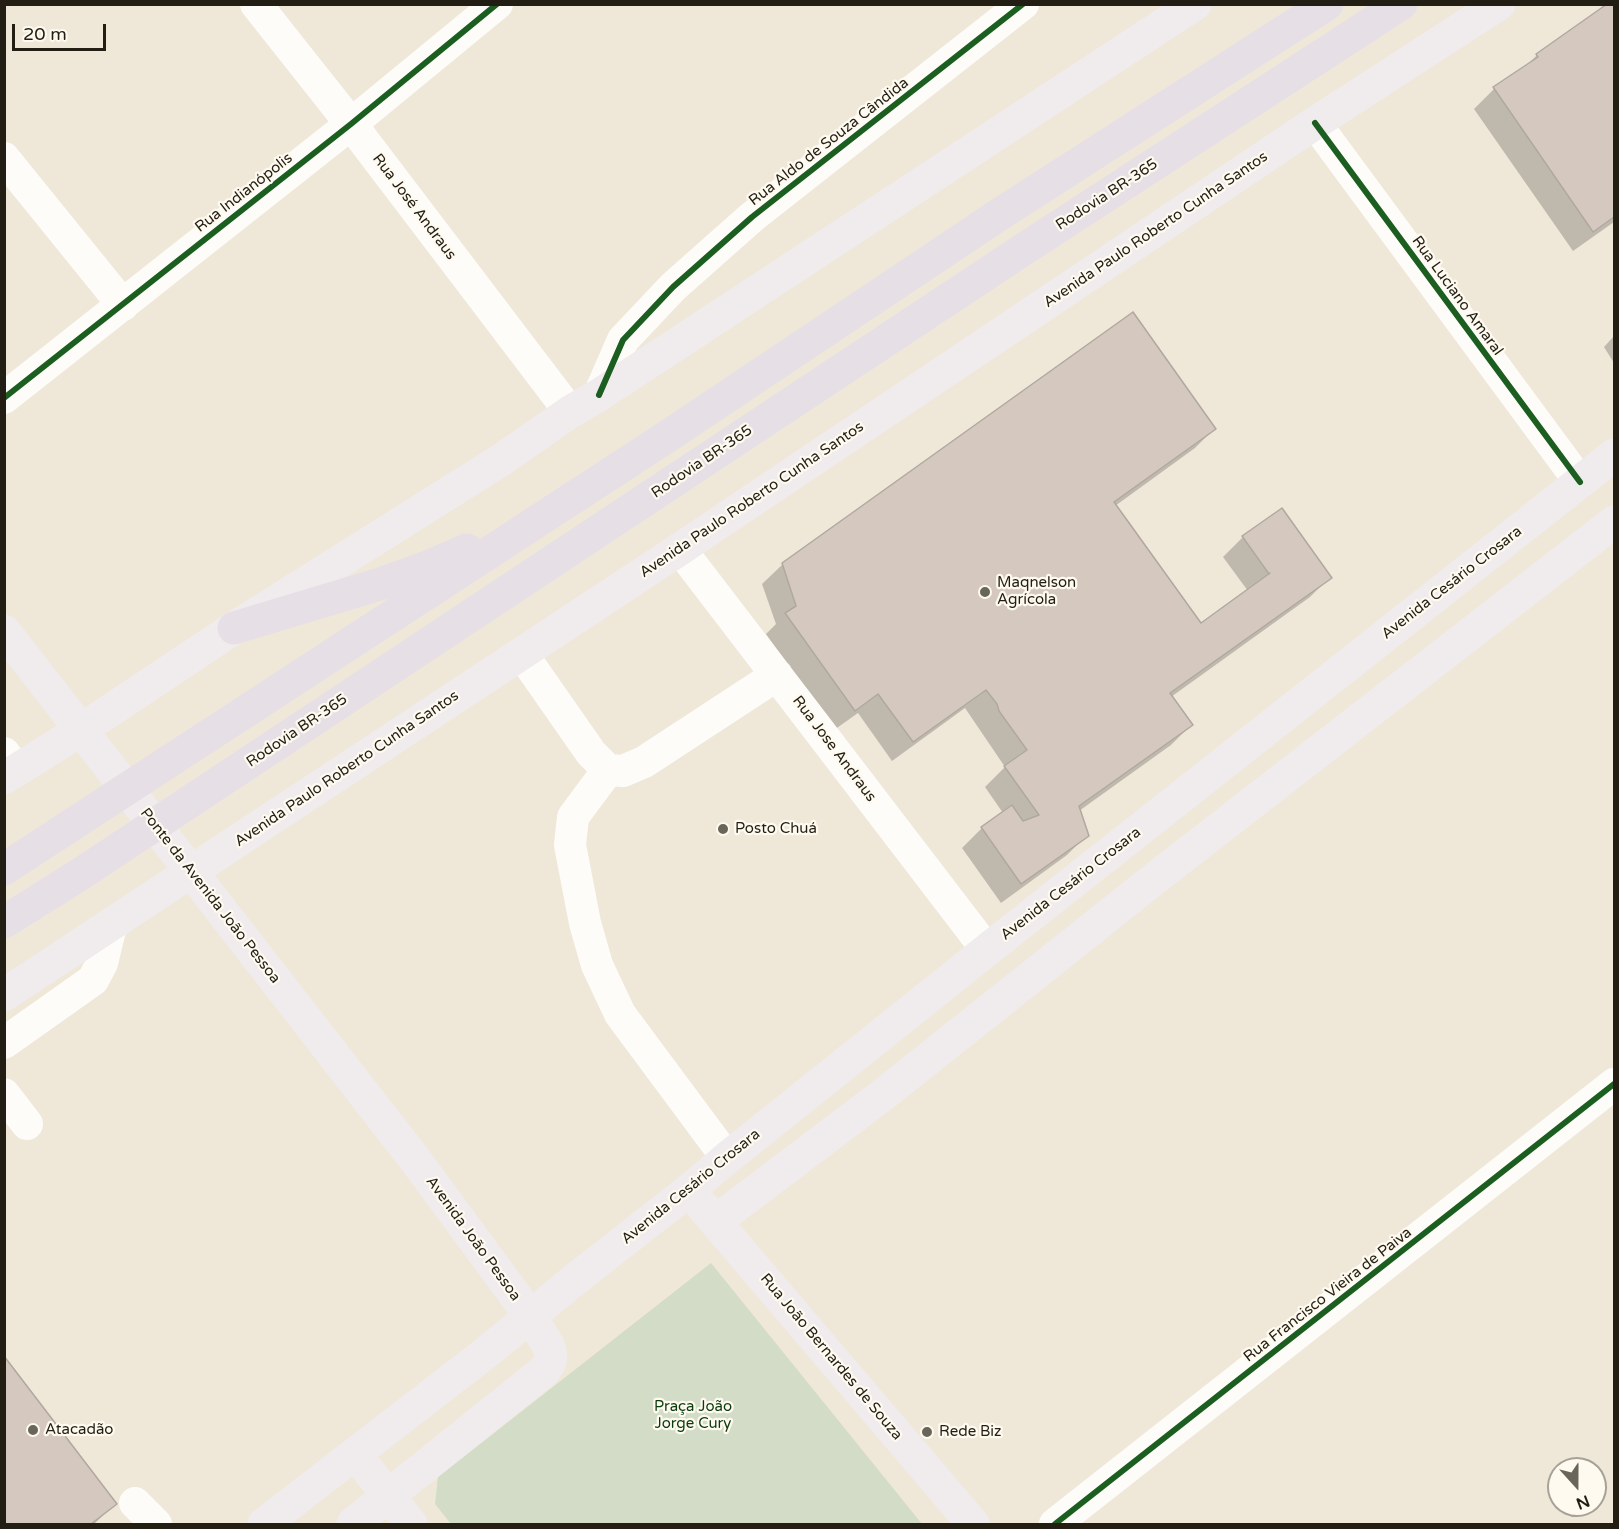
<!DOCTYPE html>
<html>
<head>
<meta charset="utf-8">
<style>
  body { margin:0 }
  #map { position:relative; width:1619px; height:1529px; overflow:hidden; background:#efe8d9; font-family:"Varela Round",sans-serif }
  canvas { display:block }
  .frame { position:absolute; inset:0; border:6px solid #221e14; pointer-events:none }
  .north { position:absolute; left:1547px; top:1457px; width:60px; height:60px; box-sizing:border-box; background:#fefaef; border:2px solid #a6a297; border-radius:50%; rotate:159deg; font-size:16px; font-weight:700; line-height:24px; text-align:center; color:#221e14 }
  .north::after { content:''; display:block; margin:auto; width:21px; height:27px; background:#6a6559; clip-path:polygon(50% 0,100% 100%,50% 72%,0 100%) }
  .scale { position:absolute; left:12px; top:24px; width:94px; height:27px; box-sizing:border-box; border:3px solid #221e14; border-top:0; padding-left:8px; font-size:18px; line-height:21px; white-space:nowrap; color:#221e14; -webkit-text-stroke:4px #fefaef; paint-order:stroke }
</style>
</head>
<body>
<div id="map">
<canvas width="1619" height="1529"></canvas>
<div class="frame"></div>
<div class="north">N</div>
<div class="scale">20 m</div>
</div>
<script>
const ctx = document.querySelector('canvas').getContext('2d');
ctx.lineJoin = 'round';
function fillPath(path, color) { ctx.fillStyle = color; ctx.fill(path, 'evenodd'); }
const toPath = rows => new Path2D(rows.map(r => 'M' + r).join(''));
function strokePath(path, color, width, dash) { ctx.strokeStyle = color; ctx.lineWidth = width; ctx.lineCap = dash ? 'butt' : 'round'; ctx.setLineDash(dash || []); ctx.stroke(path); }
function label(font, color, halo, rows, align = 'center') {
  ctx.font = font + ' "Varela Round",sans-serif'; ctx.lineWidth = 4.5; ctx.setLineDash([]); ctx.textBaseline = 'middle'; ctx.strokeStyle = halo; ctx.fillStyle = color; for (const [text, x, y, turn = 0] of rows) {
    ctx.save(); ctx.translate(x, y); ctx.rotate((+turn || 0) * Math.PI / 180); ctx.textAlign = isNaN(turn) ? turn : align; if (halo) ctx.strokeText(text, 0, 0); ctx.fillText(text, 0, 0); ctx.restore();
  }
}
fillPath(toPath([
  [711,1263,922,1524,451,1524,435,1504,438,1477]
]), '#d2dcc7');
fillPath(toPath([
  [1604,4,1614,4,1614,222,1573,251,1474,109,1494,89,1522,70,1537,55,1604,9,1602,6],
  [1614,336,1614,363,1604,347],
  [1215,428,1195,448,1115,506,1201,625,1248,591,1223,557,1243,537,1330,577,1310,597,1171,697,1191,725,1171,745,1079,811,1087,835,1067,855,1001,903,962,848,982,828,1003,813,985,787,1005,767,965,708,892,761,858,713,834,730,766,634,776,624,762,584,783,564],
  [4,1358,115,1504,94,1524,4,1524]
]), '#0003');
const building = toPath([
  [1607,4,1614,4,1614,217,1593,232,1493,87,1538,57,1536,54,1607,4],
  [1133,312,1216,429,1114,502,1201,623,1270,573,1269,574,1242,536,1282,508,1332,578,1170,693,1193,725,1079,806,1089,836,1021,884,981,827,1012,805,1023,821,1039,815,1004,766,1027,750,999,711,997,704,986,690,913,742,878,694,855,711,785,613,796,606,782,563,1133,312],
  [4,1356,117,1504,91,1524,4,1524,4,1356]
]);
fillPath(building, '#d5c9bf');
strokePath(building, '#b0a89f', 1.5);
strokePath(toPath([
  [256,4,351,124,570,412],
  [1315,123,1580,482],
  [4,158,123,305],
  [599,395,623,340,673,287,752,217,1023,4],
  [4,398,351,124,497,4],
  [680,549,987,950],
  [522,654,591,753,608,770,623,771,644,762,777,675],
  [4,753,17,770],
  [608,770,573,817,570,845,585,923,597,965,620,1014,727,1158],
  [4,1043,93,980,102,963,111,926],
  [4,1094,27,1124],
  [135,1503,156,1524],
  [1055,1524,1614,1084]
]), '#fdfcf9', 32);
strokePath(toPath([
  [4,631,416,1161,531,1317,548,1345,551,1354,550,1362,544,1371,353,1524],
  [4,778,81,730,234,628,501,460,570,412,599,395,1195,4],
  [4,995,680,549,1315,123,1499,4],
  [702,1206,973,1524],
  [716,1221,884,1094,1158,876,1614,522],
  [355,1454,411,1524],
  [264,1524,483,1355,578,1277,688,1191,727,1158,987,950,1614,455]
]), '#f0ebed', 33);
strokePath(toPath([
  [234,628,380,584,430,566,467,550],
  [4,869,668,436,1000,214,1327,4],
  [4,922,79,875,1024,249,1401,4]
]), '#e7dfe6', 33);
strokePath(toPath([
  [1315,123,1580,482],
  [599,395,623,340,673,287,752,217,1023,4],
  [4,398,351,124,497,4],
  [1055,1524,1614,1084]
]), '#1b5e20', 6);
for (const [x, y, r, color] of [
  [985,592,6,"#6a6559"],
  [723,829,6,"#6a6559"],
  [33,1430,6,"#6a6559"],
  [927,1432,6,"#6a6559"]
]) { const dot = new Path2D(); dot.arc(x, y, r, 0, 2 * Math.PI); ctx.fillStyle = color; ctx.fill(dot); strokePath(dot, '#fefaef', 2); }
label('15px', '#221e14', '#fefaef', [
  ["Rua Aldo de Souza Cândida",829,142,-38],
  ["Rua Indianópolis",244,193,-38],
  ["Rodovia BR-365",1107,195,-33],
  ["Rua José Andraus",414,207,53],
  ["Avenida Paulo Roberto Cunha Santos",1156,230,-34],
  ["Rua Luciano Amaral",1457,296,54],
  ["Rodovia BR-365",702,462,-34],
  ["Avenida Paulo Roberto Cunha Santos",752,500,-34],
  ["Avenida Cesário Crosara",1452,583,-38],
  ["Rodovia BR-365",297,731,-34],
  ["Rua Jose Andraus",834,749,53],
  ["Avenida Paulo Roberto Cunha Santos",347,769,-34],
  ["Avenida Cesário Crosara",1071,884,-38],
  ["Ponte da Avenida João Pessoa",210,896,52],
  ["Avenida Cesário Crosara",691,1187,-39],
  ["Avenida João Pessoa",473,1239,54],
  ["Rua Francisco Vieira de Paiva",1328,1295,-38],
  ["Rua João Bernardes de Souza",831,1357,50]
]);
label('15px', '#221e14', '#fefaef', [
  ["Maqnelson",997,583],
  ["Agrícola",997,600],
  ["Posto Chuá",735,829],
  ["Atacadão",45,1430],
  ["Rede Biz",939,1432]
], 'left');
label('15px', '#0b3b0d', '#fefaef', [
  ["Praça João",693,1407],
  ["Jorge Cury",693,1424]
]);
</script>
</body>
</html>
